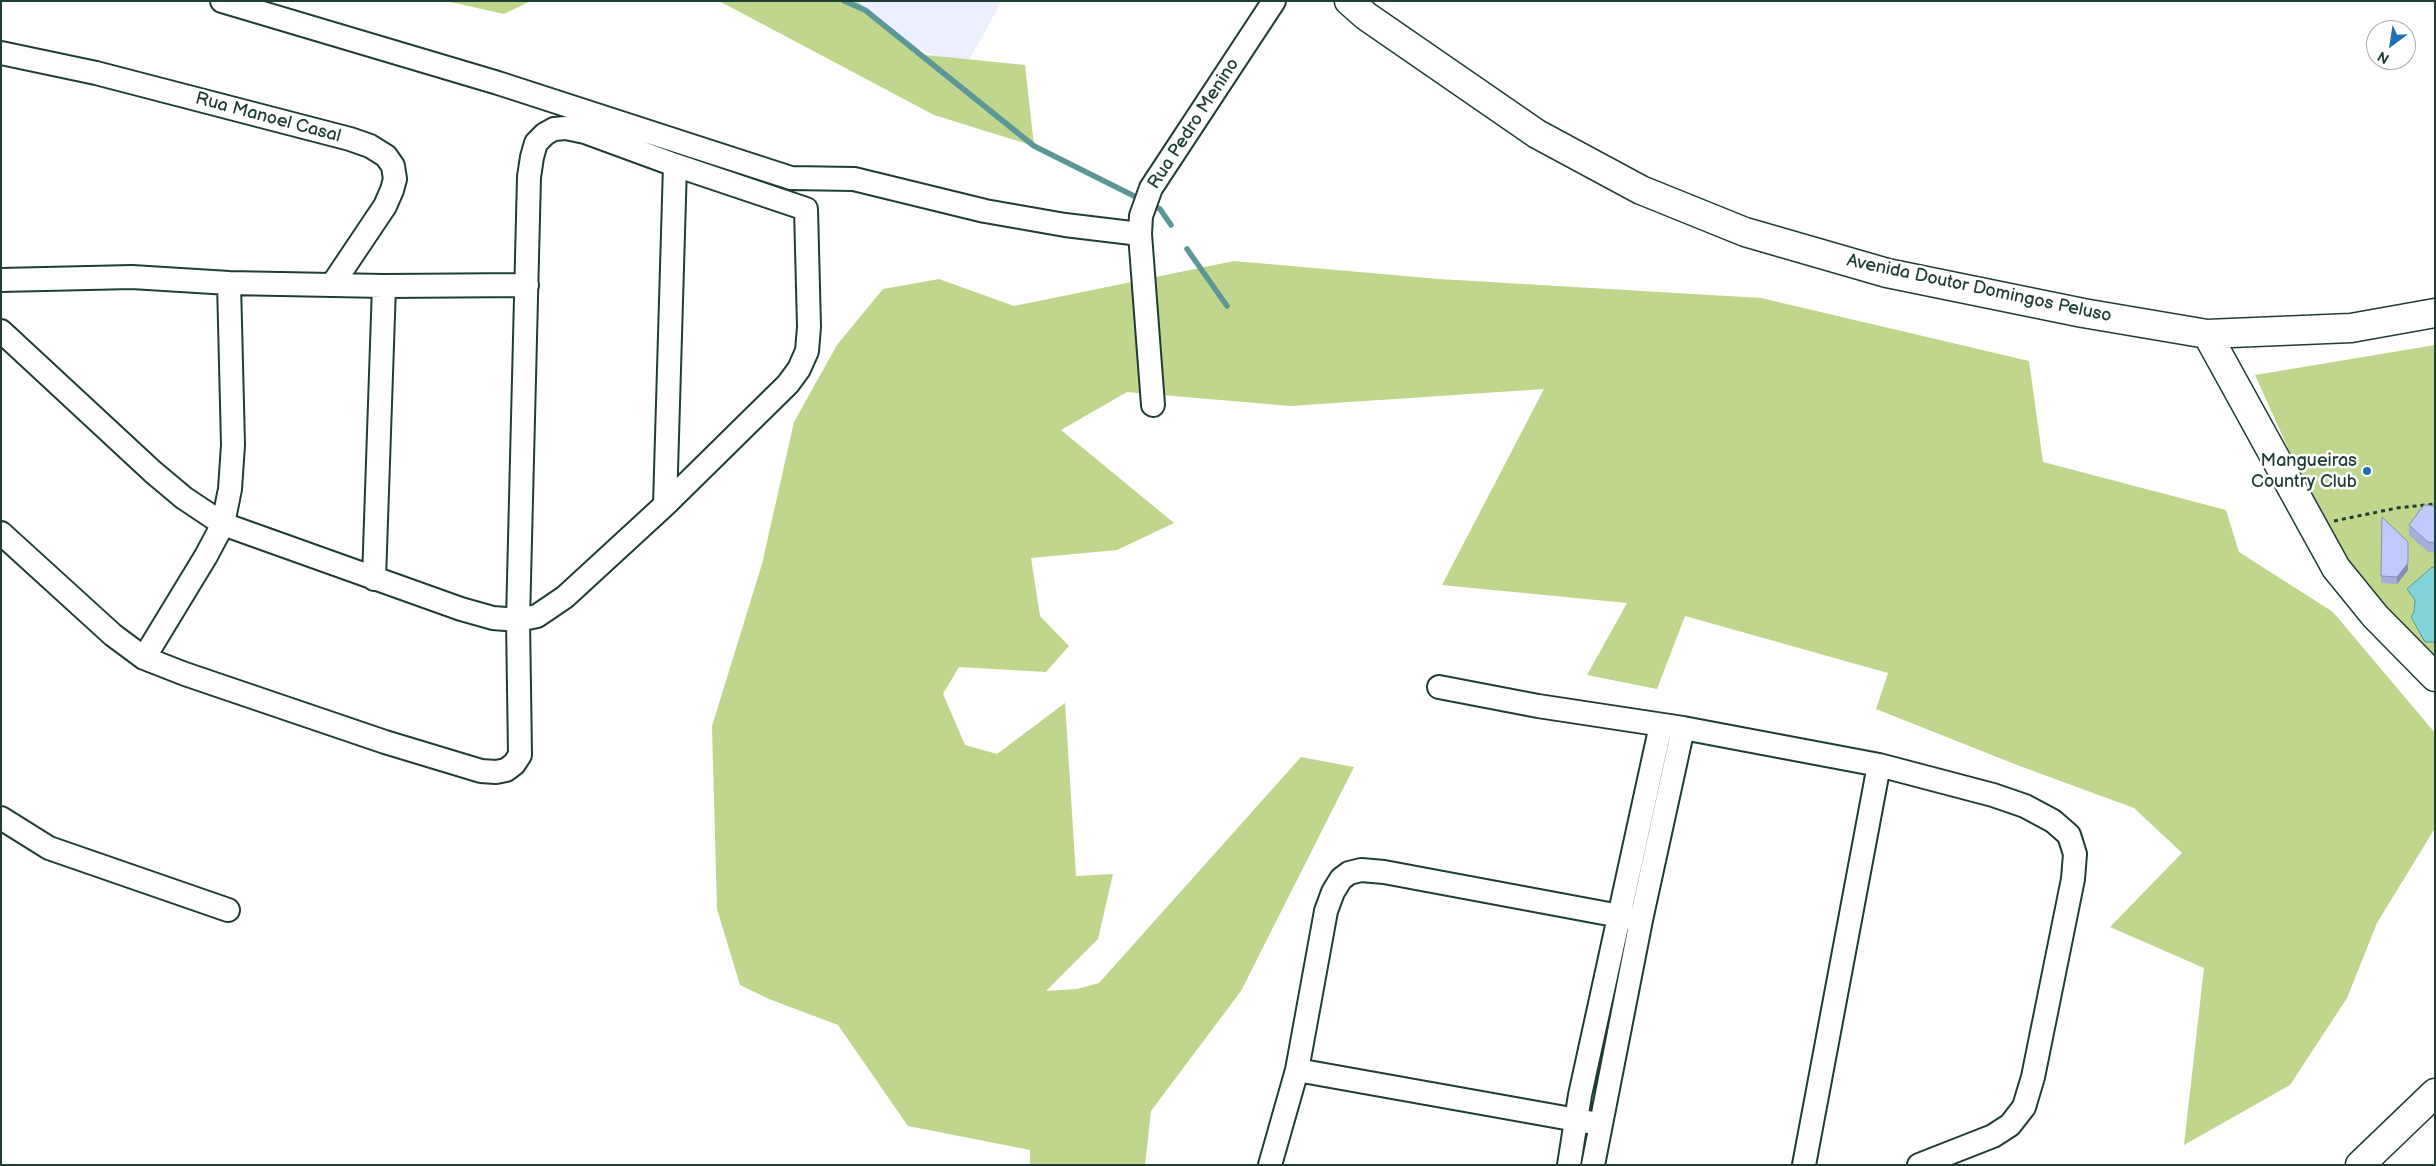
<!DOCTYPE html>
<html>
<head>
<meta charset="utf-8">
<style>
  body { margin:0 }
  #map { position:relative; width:2436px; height:1166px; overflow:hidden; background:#fff; font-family:"Balsamiq Sans",sans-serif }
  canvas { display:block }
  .frame { position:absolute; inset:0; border:2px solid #1f3d34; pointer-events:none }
  .north { position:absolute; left:2366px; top:20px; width:50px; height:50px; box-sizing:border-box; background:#fff; border:1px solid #a5b1ae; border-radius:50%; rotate:211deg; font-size:14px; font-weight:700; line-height:20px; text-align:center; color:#1f3d34 }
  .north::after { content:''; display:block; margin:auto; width:18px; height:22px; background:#1f6fb2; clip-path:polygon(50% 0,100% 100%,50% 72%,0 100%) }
</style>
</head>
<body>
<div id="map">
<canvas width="2436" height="1166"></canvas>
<div class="frame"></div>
<div class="north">N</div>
</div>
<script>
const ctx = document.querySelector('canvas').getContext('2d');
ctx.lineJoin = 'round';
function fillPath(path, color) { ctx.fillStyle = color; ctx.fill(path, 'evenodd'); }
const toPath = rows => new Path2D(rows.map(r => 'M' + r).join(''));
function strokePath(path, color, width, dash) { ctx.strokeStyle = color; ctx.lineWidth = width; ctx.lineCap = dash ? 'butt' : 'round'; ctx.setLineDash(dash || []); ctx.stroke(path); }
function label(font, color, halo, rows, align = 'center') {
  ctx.font = font + ' "Balsamiq Sans",sans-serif'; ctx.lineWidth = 5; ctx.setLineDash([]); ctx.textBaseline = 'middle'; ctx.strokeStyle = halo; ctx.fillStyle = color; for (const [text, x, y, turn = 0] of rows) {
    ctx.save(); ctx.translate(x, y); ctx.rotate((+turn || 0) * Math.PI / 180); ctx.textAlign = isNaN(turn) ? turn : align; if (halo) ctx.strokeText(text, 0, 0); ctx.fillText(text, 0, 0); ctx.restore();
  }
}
fillPath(toPath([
  [851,1,1002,1,961,74,922,49,915,54,897,32]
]), '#eceffe');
fillPath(toPath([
  [446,1,531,1,504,14],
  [719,1,857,1,915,54,1025,65,1034,146,934,115],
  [1234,261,1439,279,1761,298,2029,361,2043,462,2226,510,2239,552,2333,612,2435,733,2435,828,2377,923,2347,998,2290,1085,2184,1145,2204,968,2110,927,2182,853,2134,808,2017,765,1876,709,1888,673,1685,616,1657,689,1587,675,1627,603,1442,585,1544,389,1290,406,1127,392,1061,430,1174,523,1117,550,1031,558,1040,616,1069,646,1046,672,959,667,943,694,965,745,997,754,1065,703,1076,876,1113,874,1098,939,1046,991,1077,989,1099,983,1301,757,1354,767,1241,991,1151,1111,1145,1165,1030,1165,1030,1150,908,1126,838,1025,769,999,740,985,717,909,712,726,762,564,794,422,837,345,883,289,939,279,1014,306],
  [2435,345,2435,690,2342,568,2255,375]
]), '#bfd68c');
const water = toPath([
  [2432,567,2435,569,2435,642,2425,642,2411,617,2414,612,2415,600,2407,589,2432,567]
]);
fillPath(water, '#81d3d7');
strokePath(water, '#5a9796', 1);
strokePath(toPath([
  [844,1,865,10,1034,146,1142,200],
  [1150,204,1160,209,1171,225],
  [1187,249,1227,306]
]), '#5a9796', 5.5);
const street = toPath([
  [222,1,498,83,791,178,854,179,985,211,1065,225,1140,234],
  [1,53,96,73,350,139,370,146,386,156,393,166,395,179,392,190,385,206,332,285],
  [566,128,585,132,675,165,806,209,809,327,807,351,799,369,788,384,665,505,565,597,537,616,518,620,529,177,532,157,536,143,545,134,554,129,566,128],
  [1,280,132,277,229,283,384,286,527,285],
  [1,331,153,472,184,498,223,524,461,609,493,618,518,620,520,755,514,764,506,770,496,772,481,771,385,742,185,674,144,658,113,635,1,533],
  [1153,405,1140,234,1141,216,1151,188,1274,1],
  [665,505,675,165],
  [374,579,384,286],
  [144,658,206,556,223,524,230,489,233,445,229,283],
  [1439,687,1538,706,1683,728,1879,765,1993,795,2025,806,2053,821,2069,835,2075,854,2073,879,2033,1077,2024,1107,2010,1125,1993,1136,1919,1165],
  [1,818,49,848,228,910],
  [1297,1070,1588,1122],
  [1270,1165,1297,1070,1326,911,1333,892,1341,879,1349,873,1361,870,1384,872,1641,920],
  [1569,1165,1580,1095,1661,725],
  [1593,1165,1641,920,1683,728],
  [1804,1165,1879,765]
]);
const secondary = toPath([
  [1349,1,1366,16,1537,134,1641,190,1745,232,1887,273,2083,313,2207,334,2351,328,2435,313],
  [2207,334,2336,568,2375,616,2435,677],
  [2360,1165,2435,1093]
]);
strokePath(street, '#1f3d34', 26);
strokePath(secondary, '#1f3d34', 31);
strokePath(toPath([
  [2334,521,2397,508,2435,504]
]), '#1f3d34', 3, [4, 4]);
strokePath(street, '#fff', 22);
strokePath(secondary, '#fff', 28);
fillPath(toPath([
  [2435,506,2435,553,2428,552,2409,535,2409,525],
  [2382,517,2408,570,2397,584,2381,583]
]), '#a5afd9');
fillPath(toPath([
  [2408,563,2408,570,2397,584,2397,577]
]), '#868eb0');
const building = toPath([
  [2424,505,2435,506,2435,543,2428,542,2409,525,2424,505],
  [2382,517,2408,542,2408,563,2397,577,2381,576,2382,517]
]);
fillPath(building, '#c0cbfc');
strokePath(building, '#868eb0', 1);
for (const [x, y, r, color] of [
  [2367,471,5,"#1f6fb2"]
]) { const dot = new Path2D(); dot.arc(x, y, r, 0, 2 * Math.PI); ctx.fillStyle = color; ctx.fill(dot); strokePath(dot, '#fff', 2); }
label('18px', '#1f3d34', '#fff', [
  ["Rua Manoel Casal",268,118,15],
  ["Rua Pedro Menino",1194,124,-57],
  ["Avenida Doutor Domingos Peluso",1979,289,12]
]);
label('18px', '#1f3d34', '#fff', [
  ["Mangueiras",2357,461],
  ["Country Club",2357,482]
], 'right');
</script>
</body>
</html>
